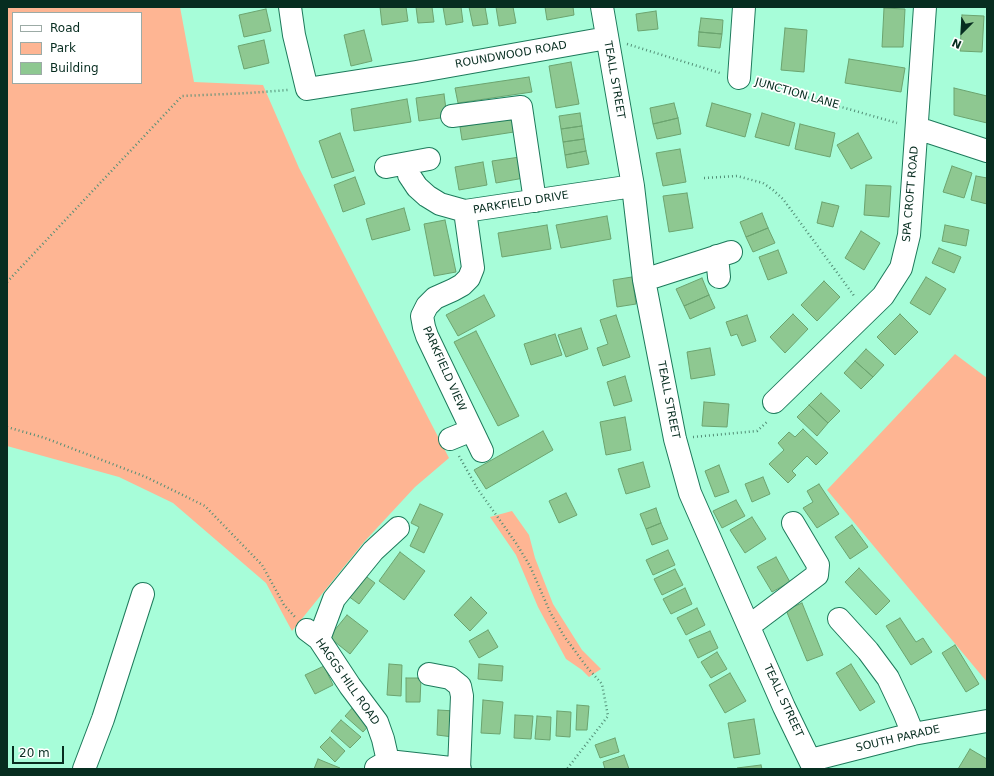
<!DOCTYPE html>
<html>
<head>
<meta charset="utf-8">
<style>
  body { margin:0 }
  #map { position:relative; width:994px; height:776px; overflow:hidden; background:#a7fdd9; font-family:"DejaVu Sans",sans-serif }
  canvas { display:block }
  .frame { position:absolute; inset:0; border:8px solid #072d20; pointer-events:none }
  .legend { position:absolute; left:12px; top:12px; width:130px; height:72px; box-sizing:border-box; background:#fff; border:1px solid #9caba6; margin:0; padding:5px 7px; list-style:none; font-size:12px; color:#072d20 }
  .legend li { display:flex; align-items:center; gap:8px; height:20px }
  .legend b { width:20px; border:1px solid #9caba6 }
  .north { position:absolute; left:942px; top:12px; width:40px; height:40px; -webkit-text-stroke:3px #fff; paint-order:stroke; rotate:204deg; font-size:11px; font-weight:700; line-height:16px; text-align:center; color:#072d20 }
  .north::after { content:''; display:block; margin:auto; width:14px; height:18px; background:#072d20; clip-path:polygon(50% 0,100% 100%,50% 72%,0 100%) }
  .scale { position:absolute; left:12px; top:746px; width:52px; height:18px; box-sizing:border-box; border:2px solid #072d20; border-top:0; padding-left:5px; font-size:12px; line-height:14px; white-space:nowrap; color:#072d20; -webkit-text-stroke:3px #fff; paint-order:stroke }
</style>
</head>
<body>
<div id="map">
<canvas width="994" height="776"></canvas>
<div class="frame"></div>
<ul class="legend">
<li><b style="height:5px;background:#fff"></b>Road</li>
<li><b style="height:11px;background:#feb593"></b>Park</li>
<li><b style="height:11px;background:#8ec891"></b>Building</li>
</ul>
<div class="north">N</div>
<div class="scale">20 m</div>
</div>
<script>
const ctx = document.querySelector('canvas').getContext('2d');
ctx.lineJoin = 'round';
function fillPath(path, color) { ctx.fillStyle = color; ctx.fill(path, 'evenodd'); }
const toPath = rows => new Path2D(rows.map(r => 'M' + r).join(''));
function strokePath(path, color, width, dash) { ctx.strokeStyle = color; ctx.lineWidth = width; ctx.lineCap = dash ? 'butt' : 'round'; ctx.setLineDash(dash || []); ctx.stroke(path); }
function label(font, color, halo, rows, align = 'center') {
  ctx.font = font + ' "DejaVu Sans",sans-serif'; ctx.lineWidth = 3.5; ctx.setLineDash([]); ctx.textBaseline = 'middle'; ctx.strokeStyle = halo; ctx.fillStyle = color; for (const [text, x, y, turn = 0] of rows) {
    ctx.save(); ctx.translate(x, y); ctx.rotate((+turn || 0) * Math.PI / 180); ctx.textAlign = isNaN(turn) ? turn : align; if (halo) ctx.strokeText(text, 0, 0); ctx.fillText(text, 0, 0); ctx.restore();
  }
}
fillPath(toPath([
  [7,7,180,7,194,82,263,85,299,168,449,458,415,487,364,542,292,631,266,583,173,503,119,477,7,446],
  [13,13,141,13,141,83,13,83],
  [955,354,987,378,987,682,827,490],
  [512,511,529,535,535,558,553,604,582,650,601,669,589,677,582,670,566,659,538,607,516,555,490,517]
]), '#feb593');
const building = toPath([
  [380,7,406,7,408,21,382,25,380,7],
  [416,7,432,7,434,22,418,23,416,7],
  [443,7,461,7,463,22,446,25,443,7],
  [469,7,485,7,488,24,473,26,469,7],
  [496,7,513,7,516,23,499,26,496,7],
  [545,7,573,7,574,15,547,20,545,7],
  [884,8,905,9,903,47,882,47,884,8],
  [266,9,271,31,244,37,239,15,266,9],
  [656,11,658,29,638,31,636,14,656,11],
  [962,15,984,16,982,52,960,51,962,15],
  [701,18,723,20,722,34,699,32,701,18],
  [785,28,807,30,804,72,781,70,785,28],
  [364,30,372,61,351,66,344,35,364,30],
  [699,32,722,34,720,48,698,46,699,32],
  [264,40,269,63,244,69,238,46,264,40],
  [849,59,905,68,901,92,845,83,849,59],
  [571,62,579,104,556,108,549,66,571,62],
  [529,77,532,92,458,103,455,88,529,77],
  [954,88,987,96,987,123,954,115,954,88],
  [444,94,447,117,419,121,416,98,444,94],
  [407,99,411,122,354,131,351,109,407,99],
  [674,103,678,118,653,124,650,108,674,103],
  [712,103,751,114,745,137,706,126,712,103],
  [580,113,582,126,561,129,559,116,580,113],
  [762,113,795,123,789,146,755,137,762,113],
  [512,118,514,132,462,140,460,127,512,118],
  [678,118,681,134,657,139,653,124,678,118],
  [800,124,835,133,830,157,795,149,800,124],
  [582,126,584,139,563,142,561,129,582,126],
  [340,133,354,171,332,178,319,141,340,133],
  [858,133,872,158,851,169,837,145,858,133],
  [584,139,586,151,565,155,563,142,584,139],
  [680,149,686,182,663,186,656,153,680,149],
  [586,151,589,164,567,168,565,155,586,151],
  [520,157,524,178,496,183,492,161,520,157],
  [483,162,487,185,459,190,455,167,483,162],
  [952,166,972,173,964,198,943,192,952,166],
  [976,176,987,178,987,204,971,200,976,176],
  [355,177,365,204,343,212,334,185,355,177],
  [866,185,891,186,889,217,864,215,866,185],
  [687,193,693,228,669,232,663,196,687,193],
  [822,202,839,206,833,227,817,223,822,202],
  [404,208,410,230,372,240,366,219,404,208],
  [762,213,768,228,746,237,740,222,762,213],
  [607,216,611,239,561,248,556,225,607,216],
  [445,220,456,272,434,276,424,224,445,220],
  [547,225,551,249,502,257,498,233,547,225],
  [945,225,969,230,966,246,942,241,945,225],
  [768,228,775,243,753,252,746,237,768,228],
  [861,231,880,243,864,270,845,258,861,231],
  [939,248,961,257,954,273,932,263,939,248],
  [778,250,787,273,768,280,759,257,778,250],
  [632,277,636,304,617,307,613,280,632,277],
  [926,277,946,289,930,315,910,303,926,277],
  [702,278,709,295,684,306,676,289,702,278],
  [824,281,840,297,817,321,801,305,824,281],
  [484,295,495,316,458,336,446,315,484,295],
  [709,295,715,308,690,319,684,306,709,295],
  [793,314,808,329,785,353,770,337,793,314],
  [900,314,918,332,895,355,877,337,900,314],
  [616,315,630,357,603,366,597,348,608,344,600,320,616,315],
  [747,315,756,341,742,346,737,334,731,336,726,322,747,315],
  [581,328,588,349,566,357,558,335,581,328],
  [476,331,519,416,498,426,454,342,476,331],
  [555,334,562,355,531,365,524,344,555,334],
  [710,348,715,375,691,379,687,352,710,348],
  [866,349,884,365,873,377,855,361,866,349],
  [855,361,873,377,861,389,844,373,855,361],
  [625,376,632,401,614,406,607,382,625,376],
  [821,393,840,411,828,423,809,405,821,393],
  [704,402,729,404,727,427,702,426,704,402],
  [809,405,828,423,817,436,797,417,809,405],
  [625,417,631,450,606,455,600,422,625,417],
  [803,429,828,453,816,465,807,456,792,471,796,475,788,483,769,464,784,450,778,443,789,432,795,437,803,429],
  [543,431,553,450,486,489,474,470,543,431],
  [643,462,650,487,626,494,618,469,643,462],
  [719,465,729,492,715,497,705,471,719,465],
  [763,477,770,494,752,502,745,484,763,477],
  [819,484,839,514,817,528,803,508,813,502,807,491,819,484],
  [566,493,577,515,559,523,549,501,566,493],
  [736,500,745,516,722,528,713,511,736,500],
  [420,504,443,514,424,553,410,546,419,527,411,523,420,504],
  [656,508,661,523,646,529,640,514,656,508],
  [752,517,766,539,745,553,730,530,752,517],
  [661,523,668,539,652,545,646,529,661,523],
  [852,525,868,547,850,559,835,537,852,525],
  [668,550,675,565,653,575,646,560,668,550],
  [400,552,425,571,404,600,379,581,400,552],
  [776,557,790,582,772,592,757,567,776,557],
  [859,568,890,601,876,615,845,582,859,568],
  [675,569,683,585,662,595,654,579,675,569],
  [360,572,375,583,359,604,344,593,360,572],
  [685,588,692,604,671,614,663,599,685,588],
  [471,597,487,613,470,631,454,615,471,597],
  [802,603,823,655,807,661,786,610,802,603],
  [697,608,705,625,686,635,677,618,697,608],
  [347,615,368,631,350,654,329,637,347,615],
  [900,618,916,642,923,638,932,652,911,665,886,626,900,618],
  [488,630,498,647,479,658,469,641,488,630],
  [710,631,718,648,698,658,689,640,710,631],
  [955,645,979,684,966,692,942,653,955,645],
  [717,652,727,669,711,678,701,662,717,652],
  [389,664,402,665,401,696,387,695,389,664],
  [479,664,503,666,502,681,478,679,479,664],
  [851,664,875,702,860,711,836,673,851,664],
  [324,666,333,685,315,694,305,675,324,666],
  [730,673,746,701,725,713,709,685,730,673],
  [406,678,421,678,420,702,406,702,406,678],
  [483,700,503,702,500,734,481,733,483,700],
  [355,705,372,722,363,732,345,716,355,705],
  [577,705,589,706,587,730,576,730,577,705],
  [438,710,455,711,453,737,437,735,438,710],
  [557,711,571,712,570,737,556,736,557,711],
  [515,715,533,716,531,739,514,738,515,715],
  [537,716,551,717,550,740,535,739,537,716],
  [754,719,760,754,734,758,728,723,754,719],
  [341,720,361,737,350,748,331,731,341,720],
  [330,737,345,751,335,762,320,747,330,737],
  [615,738,619,752,600,758,595,745,615,738],
  [970,749,987,759,987,769,958,769,970,749],
  [624,755,629,769,605,769,603,762,624,755],
  [318,759,340,768,340,769,314,769,318,759],
  [761,765,762,769,737,769,737,768,761,765]
]);
fillPath(building, '#8ec891');
strokePath(building, '#6ba46f', 1);
const minor = toPath([
  [290,7,294,35,307,89,416,72,607,38],
  [602,7,633,186,644,280,675,439,690,493,784,707,814,769],
  [739,78,744,7],
  [452,116,521,107,535,201],
  [917,128,987,151],
  [408,163,409,175,417,187,427,196,440,204,465,211,633,186],
  [386,167,429,159],
  [465,211,473,268,469,278,462,285,453,290,435,298,427,306,422,316,424,327,427,336,482,451],
  [717,256,719,277],
  [644,280,731,252],
  [774,402,883,296,901,268,909,235,925,7],
  [450,439,472,430],
  [839,619,868,651,888,678,904,712,913,734],
  [749,626,817,575,818,565,793,523],
  [307,630,319,639,350,686,377,722,383,739,388,761],
  [319,639,334,599,373,551,398,528],
  [429,674,450,678,460,686,462,696,459,769],
  [811,760,913,734,987,721],
  [376,768,388,761,460,769],
  [84,769,103,719,143,594]
]);
strokePath(minor, '#1d7a5b', 24);
strokePath(toPath([
  [627,44,720,73],
  [758,83,897,123],
  [704,178,737,176,763,183,773,190,783,199,855,297],
  [7,282,182,96,249,93,288,90],
  [7,427,45,438,146,477,205,506,262,565,284,605,295,617],
  [693,437,757,431,768,421],
  [459,456,477,488,516,543,530,566,550,612,564,636,586,666,602,684,608,716,567,769]
]), '#528e76', 2.5, [1, 3]);
strokePath(minor, '#fff', 22);
label('11px', '#072d20', '#fff', [
  ["ROUNDWOOD ROAD",511,55,-10],
  ["TEALL STREET",614,80,80],
  ["JUNCTION LANE",797,94,16],
  ["SPA CROFT ROAD",911,194,-85],
  ["PARKFIELD DRIVE",521,203,-9],
  ["PARKFIELD VIEW",444,369,66],
  ["TEALL STREET",668,400,79],
  ["HAGGS HILL ROAD",347,682,55],
  ["TEALL STREET",783,701,65],
  ["SOUTH PARADE",898,739,-13]
]);
</script>
</body>
</html>
